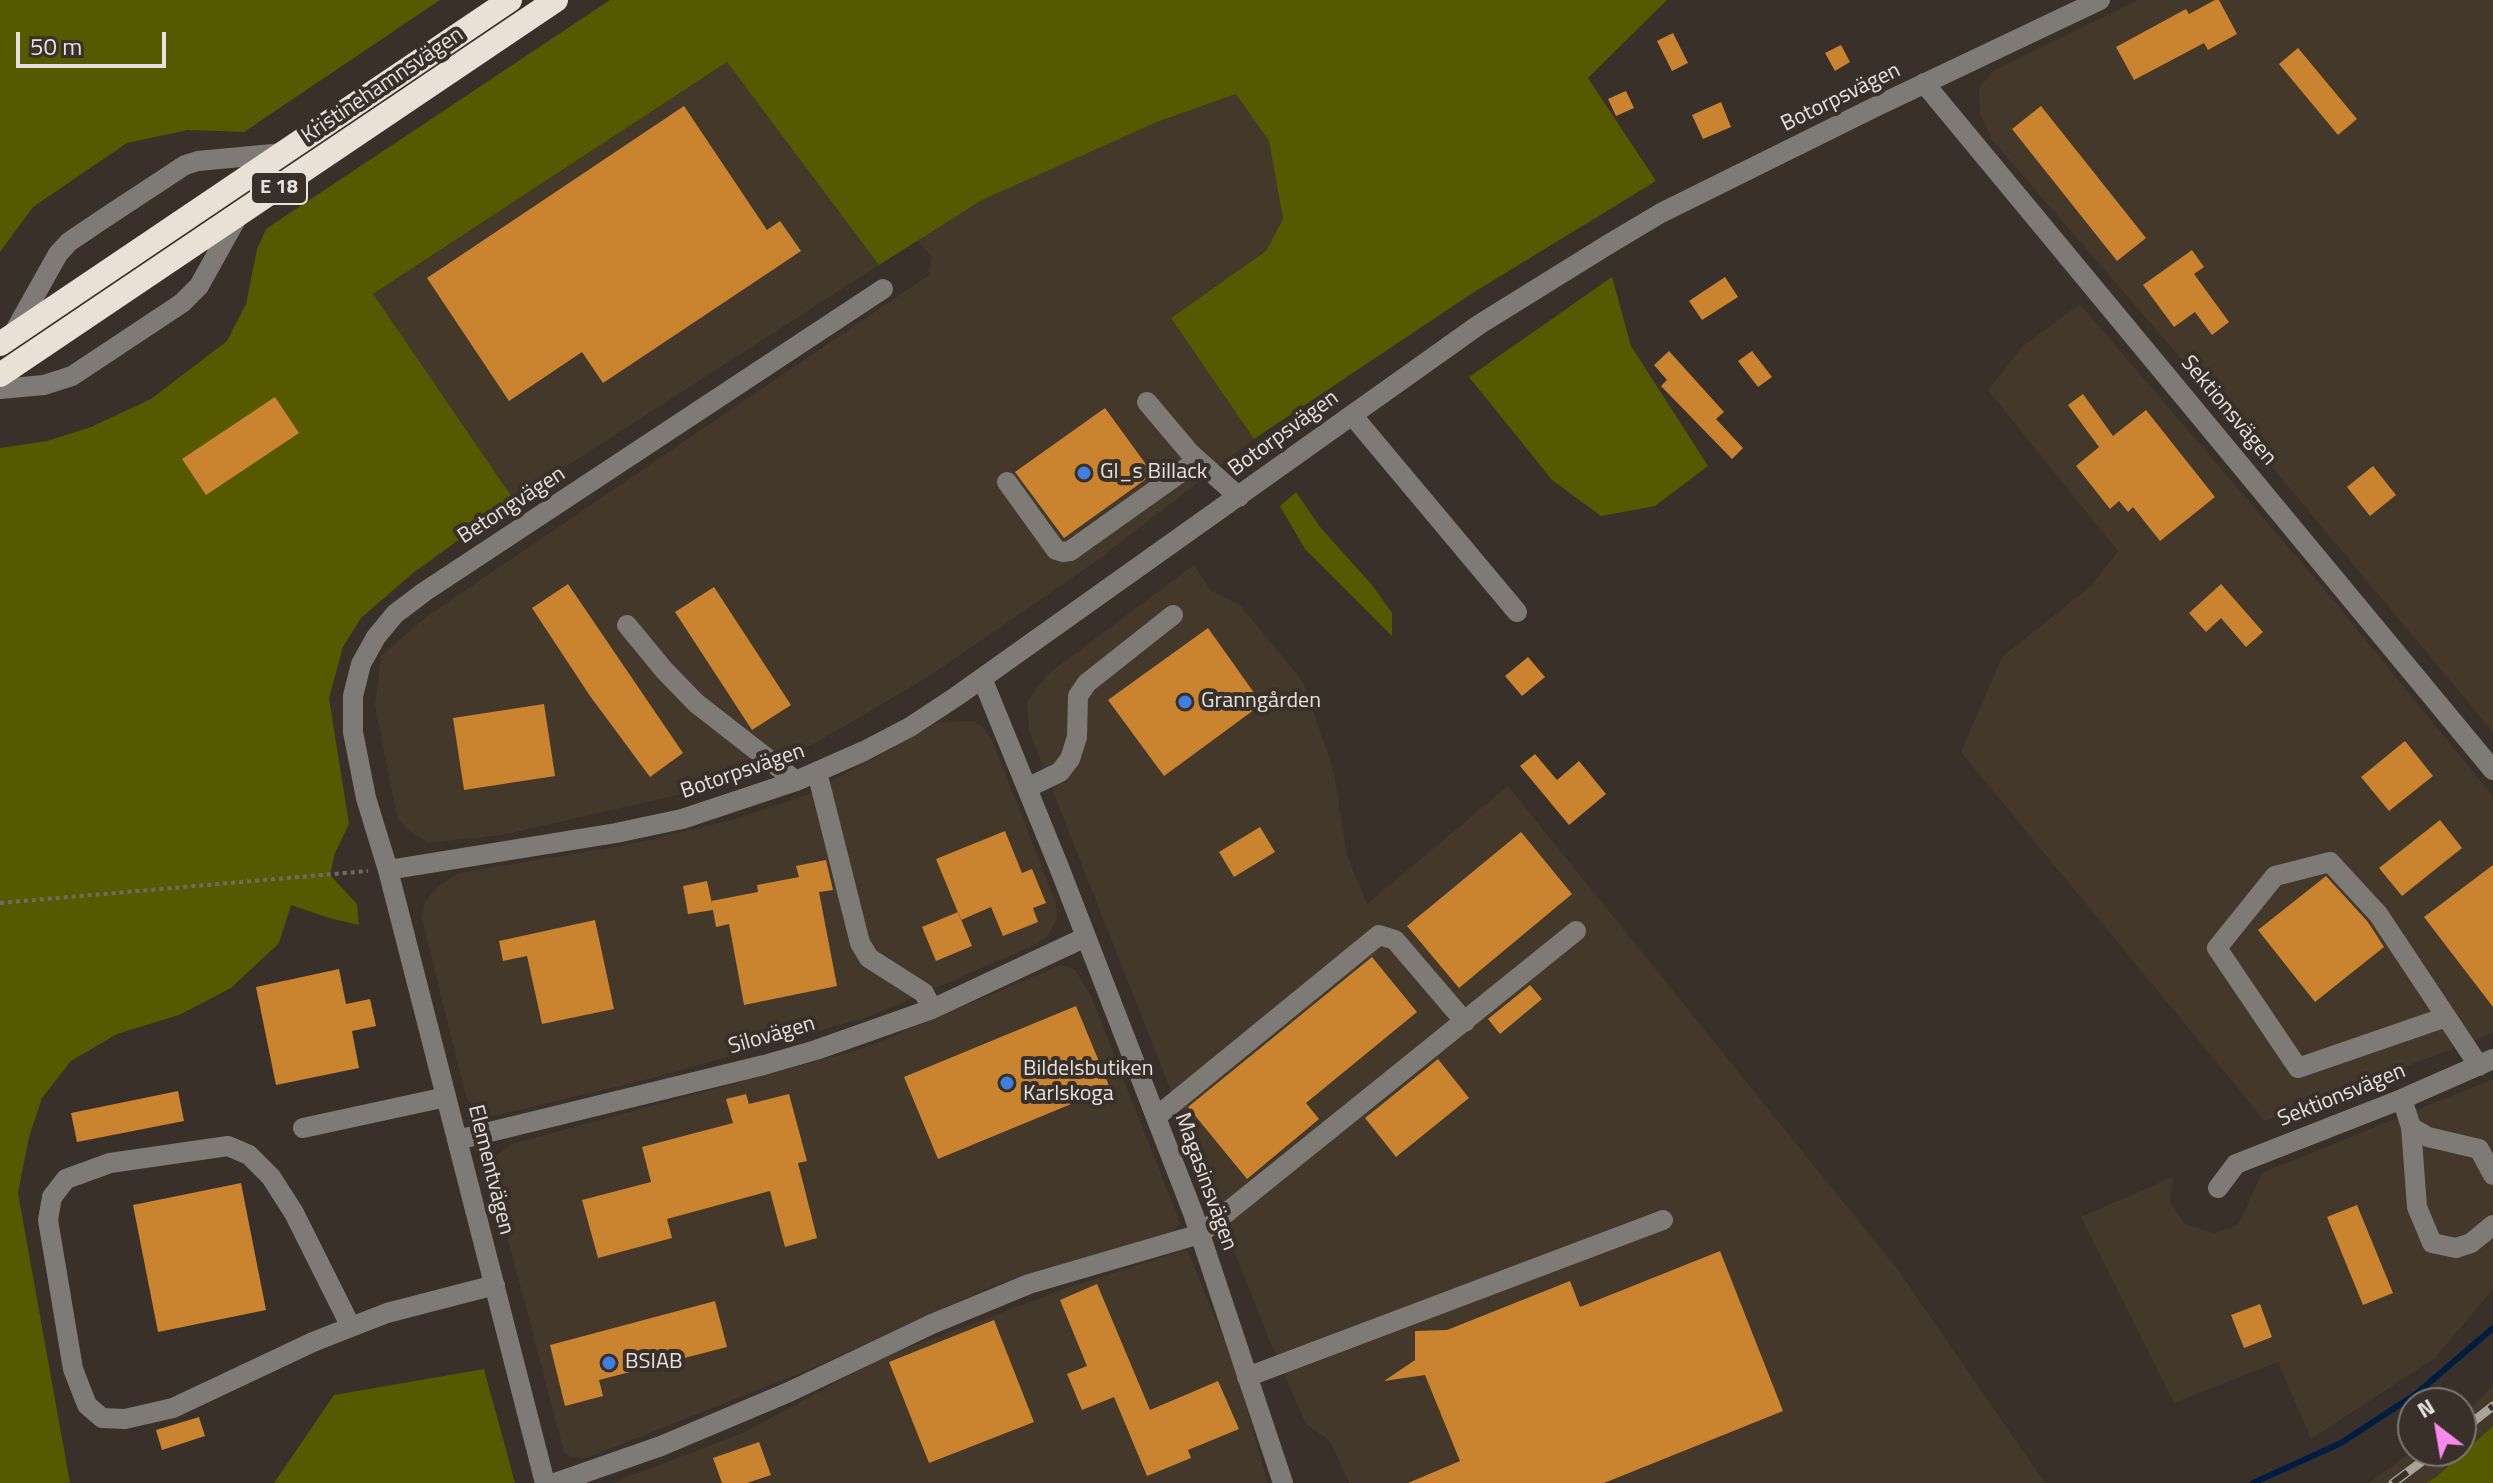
<!DOCTYPE html>
<html>
<head>
<meta charset="utf-8">
<style>
  body { margin:0 }
  #map { position:relative; width:2493px; height:1483px; overflow:hidden; background:#383029; font-family:"Titillium Web",sans-serif }
  canvas { display:block }
  .north { position:absolute; left:2397px; top:1387px; width:80px; height:80px; box-sizing:border-box; background:#383029; border:2px solid #7e7771; border-radius:50%; rotate:329deg; font-size:22px; font-weight:700; line-height:32px; text-align:center; color:#e6e1dc }
  .north::after { content:''; display:block; margin:auto; width:28px; height:36px; background:#f788ec; clip-path:polygon(50% 0,100% 100%,50% 72%,0 100%) }
  .scale { position:absolute; left:16px; top:32px; width:150px; height:36px; box-sizing:border-box; border:4px solid #e6e1dc; border-top:0; padding-left:10px; font-size:24px; line-height:28px; white-space:nowrap; color:#e6e1dc; -webkit-text-stroke:6px #383029; paint-order:stroke }
</style>
</head>
<body>
<div id="map">
<canvas width="2493" height="1483"></canvas>
<div class="north">N</div>
<div class="scale">50 m</div>
</div>
<script>
const ctx = document.querySelector('canvas').getContext('2d');
ctx.lineJoin = 'round';
function fillPath(path, color) { ctx.fillStyle = color; ctx.fill(path, 'evenodd'); }
const toPath = rows => new Path2D(rows.map(r => 'M' + r).join(''));
function strokePath(path, color, width, dash) { ctx.strokeStyle = color; ctx.lineWidth = width; ctx.lineCap = dash ? 'butt' : 'round'; ctx.setLineDash(dash || []); ctx.stroke(path); }
function label(font, color, halo, rows, align = 'center') {
  ctx.font = font + ' "Titillium Web",sans-serif'; ctx.lineWidth = 8; ctx.setLineDash([]); ctx.textBaseline = 'middle'; ctx.strokeStyle = halo; ctx.fillStyle = color; for (const [text, x, y, turn = 0] of rows) {
    ctx.save(); ctx.translate(x, y); ctx.rotate((+turn || 0) * Math.PI / 180); ctx.textAlign = isNaN(turn) ? turn : align; if (halo) ctx.strokeText(text, 0, 0); ctx.fillText(text, 0, 0); ctx.restore();
  }
}
fillPath(toPath([
  [2138,0,2493,0,2493,732,2191,370,1993,141,1980,114,1979,87,1995,70],
  [727,62,879,265,514,500,372,295],
  [1236,94,1269,141,1283,219,1266,251,1171,318,1254,439,1095,562,931,675,819,741,726,784,502,835,428,843,407,829,397,818,375,705,381,656,426,617,929,275,932,257,917,241,982,200,1067,160,1157,122],
  [2080,304,2320,584,2493,796,2493,1033,2265,1121,1961,752,2002,657,2091,586,2118,551,1988,390,2023,346],
  [1194,565,1211,591,1241,606,1303,682,1333,768,1347,855,1367,904,1508,786,1898,1270,2045,1483,1349,1483,1330,1441,1306,1424,1270,1342,1029,731,1027,701,1048,674],
  [974,721,983,727,992,740,1056,903,1057,919,1047,937,1035,945,868,1017,653,1078,494,1116,476,1110,466,1097,422,918,425,901,440,885,459,873,627,845,732,820,809,794,939,722],
  [1061,965,1075,970,1091,996,1180,1223,1172,1233,994,1285,806,1371,586,1458,572,1457,564,1452,491,1175,496,1156,512,1144,862,1049],
  [2493,1079,2493,1289,2435,1358,2311,1439,2278,1362,2174,1403,2081,1217,2173,1177,2170,1202,2185,1224,2213,1233,2238,1225,2262,1173],
  [1187,1249,1235,1367,1268,1483,612,1483,743,1433,883,1357,1070,1287],
  [2493,1386,2493,1426,2436,1477,2426,1483,2369,1483,2413,1451,2461,1451,2461,1416]
]), '#44382b');
fillPath(toPath([
  [0,0,440,0,244,132,188,130,127,143,33,207,0,252],
  [610,0,1667,0,1588,78,1656,181,1471,294,1254,439,1171,318,1266,251,1283,219,1269,141,1236,94,1157,122,982,200,879,265,727,62,373,294,514,500,413,573,361,618,343,647,329,698,349,824,335,853,330,875,357,904,359,925,329,918,291,905,279,943,231,988,179,1015,117,1034,71,1061,42,1098,29,1137,18,1193,70,1483,0,1483,0,448,47,441,91,427,151,399,227,341,246,304,257,249,266,229],
  [1612,277,1631,346,1708,466,1655,506,1601,516,1552,480,1469,377],
  [1296,492,1320,527,1372,585,1392,613,1392,636,1305,549,1280,506],
  [484,1369,515,1483,274,1483,334,1395],
  [2493,1426,2493,1483,2426,1483,2436,1477]
]), '#575900');
strokePath(toPath([
  [2253,1483,2341,1443,2416,1394,2493,1328]
]), '#001d41', 6);
fillPath(toPath([
  [2215,0,2219,0,2237,34,2208,50,2204,43,2134,80,2116,47,2186,9,2189,14],
  [1673,33,1688,63,1672,71,1657,41],
  [1841,45,1850,62,1835,71,1825,53],
  [2298,48,2357,119,2338,135,2279,64],
  [1626,91,1634,108,1616,116,1608,99],
  [1721,102,1731,127,1703,139,1692,115],
  [684,106,767,230,780,221,801,251,603,383,582,352,509,401,427,278],
  [2041,106,2146,238,2117,261,2012,129],
  [2192,250,2204,267,2194,274,2229,322,2212,335,2195,312,2174,327,2143,285],
  [1725,277,1738,297,1702,320,1689,301],
  [1669,351,1724,412,1716,419,1743,448,1732,459,1661,386,1667,380,1654,365],
  [1752,351,1772,377,1758,387,1738,361],
  [2083,394,2113,436,2146,410,2215,497,2160,541,2133,507,2128,512,2119,501,2110,509,2076,466,2099,447,2068,405],
  [275,397,299,433,206,495,182,459],
  [1105,408,1153,474,1064,538,1015,472],
  [2373,466,2396,495,2370,516,2347,487],
  [568,584,683,753,650,777,590,696,532,608],
  [2221,584,2263,632,2246,647,2221,618,2206,632,2189,613],
  [714,587,791,705,752,730,675,612],
  [1208,628,1262,704,1164,776,1108,700],
  [1528,657,1545,677,1522,696,1505,676],
  [544,704,555,776,464,790,453,718],
  [2405,741,2433,776,2389,811,2361,777],
  [1535,754,1557,780,1579,761,1606,794,1569,825,1520,766],
  [2440,820,2462,848,2402,896,2379,868],
  [1260,827,1275,852,1234,877,1219,852],
  [1005,831,1022,873,1032,869,1046,903,1033,908,1038,922,1003,936,991,907,961,920,936,859],
  [1521,832,1572,894,1459,988,1407,926],
  [826,860,833,890,819,892,837,986,744,1005,729,924,716,927,713,910,688,914,683,886,707,881,712,904,711,901,758,892,757,885,799,877,796,866],
  [2493,865,2493,1007,2424,917],
  [2326,876,2368,922,2384,947,2315,1002,2258,930],
  [958,912,972,946,936,961,922,927],
  [595,920,614,1009,542,1024,527,956,503,961,499,941],
  [1372,957,1417,1012,1306,1103,1319,1119,1247,1179,1188,1107],
  [339,969,346,1004,370,999,376,1026,352,1031,359,1068,276,1085,256,987],
  [1530,985,1542,999,1500,1034,1488,1019],
  [1076,1006,1110,1088,938,1159,904,1077],
  [1438,1059,1469,1098,1396,1157,1365,1118],
  [178,1091,184,1121,77,1142,71,1113],
  [746,1094,749,1104,789,1094,807,1161,798,1163,817,1238,785,1247,770,1191,667,1219,672,1238,598,1258,582,1200,651,1182,642,1147,733,1123,726,1099],
  [241,1183,266,1310,158,1332,133,1205],
  [2357,1205,2393,1293,2363,1305,2327,1217],
  [1720,1251,1783,1411,1604,1483,1408,1483,1460,1461,1425,1375,1384,1381,1415,1360,1415,1331,1447,1330,1570,1281,1580,1307],
  [1097,1284,1150,1410,1218,1381,1239,1429,1188,1450,1191,1458,1147,1476,1114,1397,1082,1410,1067,1374,1087,1366,1060,1300],
  [715,1301,727,1347,599,1380,603,1396,565,1406,550,1345],
  [2260,1304,2272,1337,2244,1348,2231,1315],
  [994,1320,1034,1422,929,1463,889,1362],
  [199,1417,205,1436,162,1450,156,1430],
  [759,1442,771,1475,747,1483,722,1483,713,1458]
]), '#ca8430');
strokePath(toPath([
  [0,903,368,871]
]), '#716a63', 4, [4, 4]);
strokePath(toPath([
  [1924,83,2493,770],
  [12,336,58,254,69,242,100,221,185,165,198,161,283,153],
  [0,389,44,385,72,376,182,303,199,286,238,216],
  [1147,402,1190,453,1239,497],
  [1352,415,1517,612],
  [1007,482,1056,550,1063,552,1070,551,1198,460],
  [627,625,664,670,696,703,796,781],
  [982,678,1059,867,1193,1213,1283,1483],
  [817,772,860,943,869,958,924,993,932,1009],
  [1027,788,1060,772,1070,759,1077,737,1078,696,1087,683,1173,615],
  [388,870,616,833,682,819,796,781,864,751,910,727,957,696,1480,324,1609,244,1661,213,1875,107,2100,0],
  [2446,1017,2298,1068,2217,948,2275,876,2330,862,2378,914,2479,1066],
  [2402,1099,2411,1127,2417,1207,2432,1243,2456,1248,2471,1243,2493,1225],
  [1156,1117,1379,935,1395,940,1465,1022],
  [2411,1127,2428,1137,2479,1149,2493,1175],
  [303,1128,446,1097],
  [457,1140,764,1065,816,1050,932,1009,1086,937],
  [2218,1188,2236,1164,2402,1099,2493,1059],
  [351,1327,294,1213,271,1177,249,1155,228,1146,110,1163,66,1179,52,1197,48,1220,73,1369,87,1405,102,1418,125,1419,173,1408,313,1342,351,1327,387,1313,495,1285],
  [1247,1377,1663,1220],
  [545,1483,388,870,366,798,353,732,353,696,361,664,376,637,395,614,424,592,883,289],
  [555,1483,661,1446,789,1392,932,1324,1029,1284,1200,1234,1576,931]
]), '#7e7b77', 20);
strokePath(toPath([
  [0,344,510,0],
  [0,375,556,0]
]), '#e9e1d6', 24);
const rail = toPath([
  [2461,1431,2493,1406],
  [2393,1483,2436,1451]
]);
strokePath(rail, '#a9a39d', 9);
strokePath(rail, '#383029', 6, [18]);
for (const [x, y, r, color] of [
  [1084,473,8,"#3f7fe0"],
  [1185,702,8,"#3f7fe0"],
  [1007,1083,8,"#3f7fe0"],
  [609,1363,8,"#3f7fe0"]
]) { const dot = new Path2D(); dot.arc(x, y, r, 0, 2 * Math.PI); ctx.fillStyle = color; ctx.fill(dot); strokePath(dot, '#383029', 3); }
for (const [x, y, w] of [
  [279,188,56]
]) { const box = new Path2D(); box.roundRect(x - w / 2, y - 16, w, 32, 6); ctx.fillStyle = '#383029'; ctx.fill(box); strokePath(box, '#e6e1dc', 2); }
label('bold 20px', '#e6e1dc', null, [
  ["E 18",279,188]
]);
label('22px', '#e6e1dc', '#383029', [
  ["Kristinehamnsvägen",383,86,-34],
  ["Botorpsvägen",1841,98,-26],
  ["Sektionsvägen",2228,411,50],
  ["Botorpsvägen",1284,434,-36],
  ["Betongvägen",512,506,-33],
  ["Botorpsvägen",743,772,-19],
  ["Silovägen",772,1036,-16],
  ["Sektionsvägen",2342,1096,-22],
  ["Elementvägen",490,1170,76],
  ["Magasinsvägen",1205,1182,70]
]);
label('22px', '#e6e1dc', '#383029', [
  ["Gl_s Billack",1100,473],
  ["Granngården",1201,702],
  ["Bildelsbutiken",1023,1070],
  ["Karlskoga",1023,1095],
  ["BSIAB",625,1363]
], 'left');
</script>
</body>
</html>
